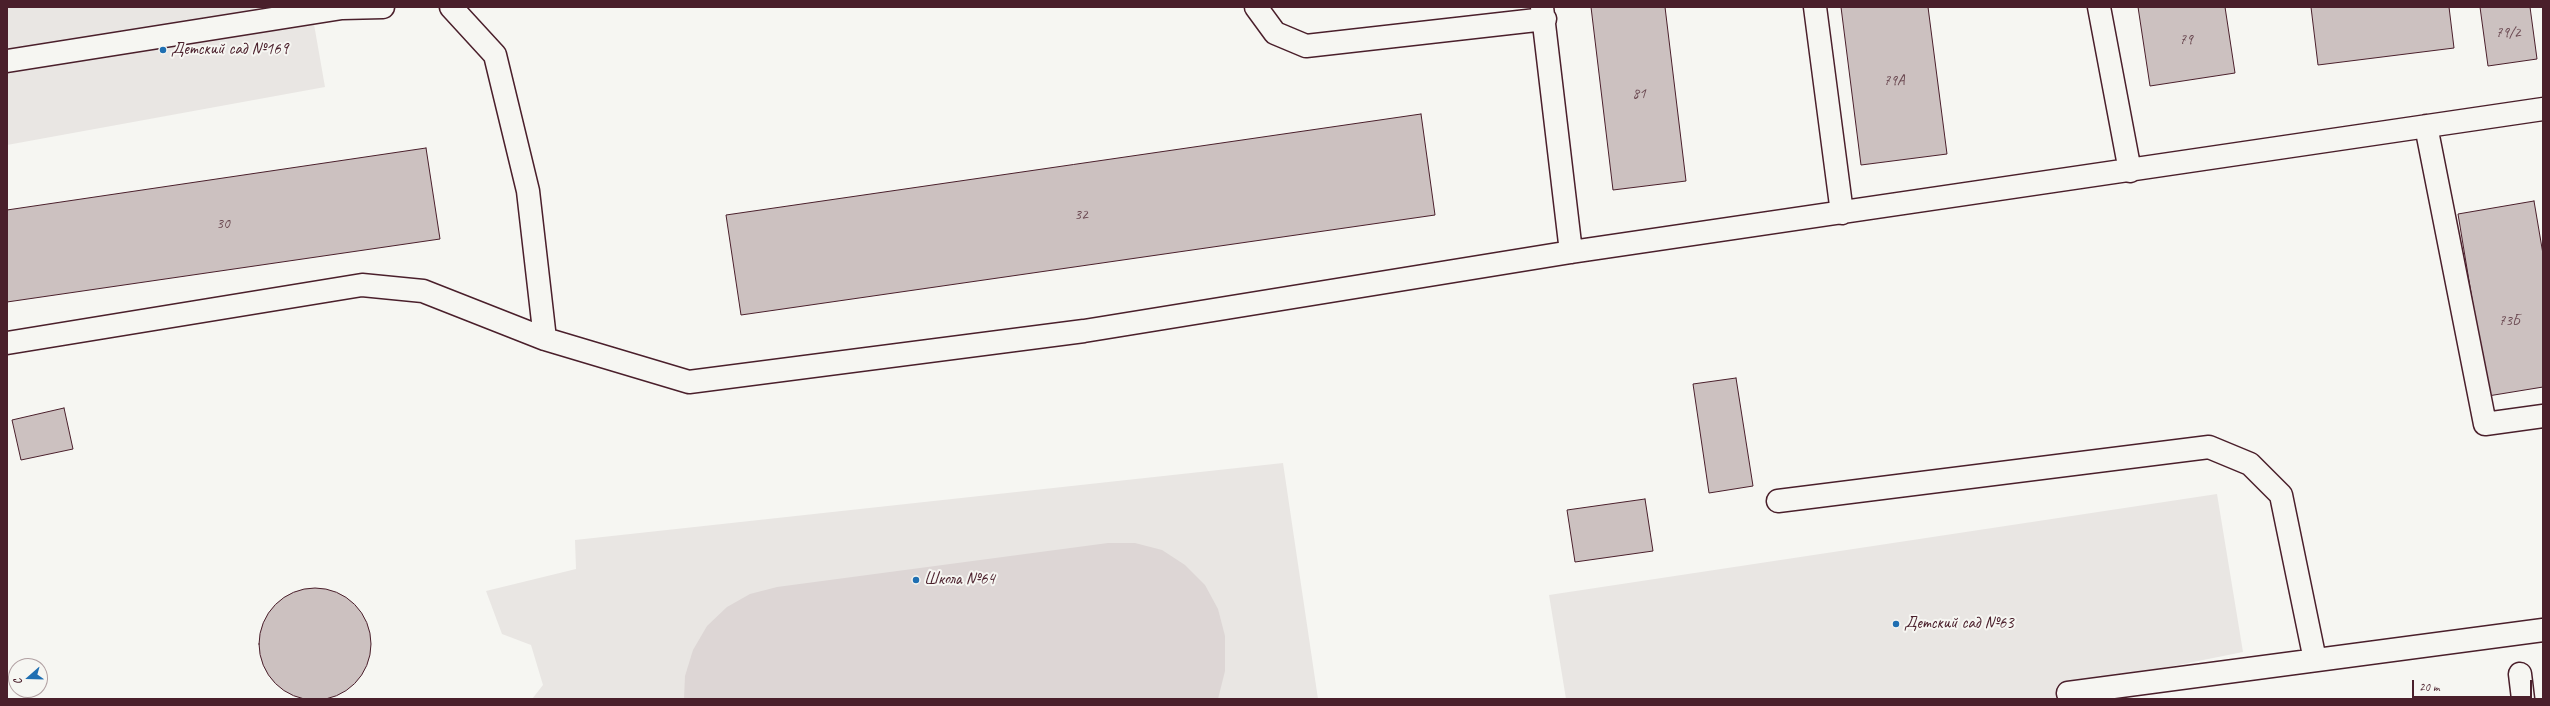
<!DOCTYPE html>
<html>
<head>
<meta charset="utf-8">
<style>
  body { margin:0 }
  #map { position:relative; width:2550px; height:706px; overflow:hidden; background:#f6f6f2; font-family:Caveat,sans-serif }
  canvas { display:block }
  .frame { position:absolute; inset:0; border:8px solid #4a1f2b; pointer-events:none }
  .north { position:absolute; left:8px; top:658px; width:40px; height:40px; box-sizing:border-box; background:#f6f6f2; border:1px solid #b1a0a2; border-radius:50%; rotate:250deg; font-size:11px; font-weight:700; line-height:16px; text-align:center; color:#4a1f2b }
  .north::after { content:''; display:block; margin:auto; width:14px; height:18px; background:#1f6fb2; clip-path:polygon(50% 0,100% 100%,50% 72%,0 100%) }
  .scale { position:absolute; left:2412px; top:680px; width:120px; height:18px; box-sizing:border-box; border:2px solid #4a1f2b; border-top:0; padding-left:5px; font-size:12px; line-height:14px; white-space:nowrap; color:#4a1f2b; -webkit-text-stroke:3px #f6f6f2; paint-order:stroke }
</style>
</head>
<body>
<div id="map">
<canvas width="2550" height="706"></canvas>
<div class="frame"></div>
<div class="north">С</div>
<div class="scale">20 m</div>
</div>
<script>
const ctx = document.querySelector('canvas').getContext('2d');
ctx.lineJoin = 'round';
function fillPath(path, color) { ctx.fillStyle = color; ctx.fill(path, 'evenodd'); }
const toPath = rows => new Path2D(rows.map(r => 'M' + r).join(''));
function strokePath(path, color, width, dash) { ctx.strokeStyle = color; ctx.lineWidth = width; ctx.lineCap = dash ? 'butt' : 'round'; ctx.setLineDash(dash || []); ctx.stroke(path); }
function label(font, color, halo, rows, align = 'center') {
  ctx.font = font + ' Caveat,sans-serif'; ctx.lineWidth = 4; ctx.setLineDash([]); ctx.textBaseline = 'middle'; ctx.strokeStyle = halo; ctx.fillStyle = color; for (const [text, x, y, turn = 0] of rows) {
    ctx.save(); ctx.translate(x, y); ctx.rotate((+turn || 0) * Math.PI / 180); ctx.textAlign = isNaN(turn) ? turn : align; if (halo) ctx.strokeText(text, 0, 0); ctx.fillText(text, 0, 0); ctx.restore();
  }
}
fillPath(toPath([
  [7,7,311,7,325,87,7,145],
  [1283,463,1318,699,532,699,543,685,531,645,502,634,486,591,576,569,575,540],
  [2217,494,2243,652,2068,687,2069,699,1566,699,1549,595]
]), '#e9e6e3');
fillPath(toPath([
  [1108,543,1135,543,1162,550,1185,565,1205,585,1218,609,1225,636,1225,671,1218,699,684,699,685,676,693,650,707,626,727,607,750,594,777,587]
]), '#ddd6d5');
const building = toPath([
  [1591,7,1665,7,1686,181,1613,190,1591,7],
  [1841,7,1928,7,1947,154,1861,165,1841,7],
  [2138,7,2225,7,2235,73,2150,86,2138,7],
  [2311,7,2449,7,2454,48,2318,65,2311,7],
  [2480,7,2530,7,2537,59,2488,66,2480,7],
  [1421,114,1435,215,741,315,726,215,1421,114],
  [426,148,440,239,7,302,7,210,426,148],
  [2534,201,2543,254,2543,387,2488,396,2458,214,2534,201],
  [1736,378,1753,486,1709,493,1693,384,1736,378],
  [64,408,73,449,21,460,12,420,64,408],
  [1645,499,1653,551,1575,562,1567,510,1645,499],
  '259 644a56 56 0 1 1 112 0a56 56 0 1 1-112 0Z'
]);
fillPath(building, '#ccc1c0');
strokePath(building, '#4a1f2b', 1);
const lane = toPath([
  [451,7,495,55,528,191,545,339],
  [1256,7,1275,33,1306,46,1545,19],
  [1542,7,1571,252],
  [1815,7,1842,213],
  [2099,7,2130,171],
  [7,61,342,8,383,7],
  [2426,126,2485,424,2543,416],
  [7,343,362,285,423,291,545,339,689,382,1084,331,1571,252,2543,109],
  [1778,501,2209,447,2250,464,2281,495,2315,660],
  [2520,674,2523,699],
  [2068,693,2543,630]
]);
strokePath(lane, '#4a1f2b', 25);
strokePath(lane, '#f6f6f2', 22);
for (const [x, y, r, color] of [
  [163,50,4,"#1f6fb2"],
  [916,580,4,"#1f6fb2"],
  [1896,624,4,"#1f6fb2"]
]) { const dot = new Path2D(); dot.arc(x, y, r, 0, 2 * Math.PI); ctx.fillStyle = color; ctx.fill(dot); strokePath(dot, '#f6f6f2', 1.5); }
label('15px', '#6a4850', null, [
  ["79/2",2508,33],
  ["79",2186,40],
  ["79А",1894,81],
  ["81",1639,94],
  ["32",1081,215],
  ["30",223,224],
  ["73Б",2509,321]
]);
label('17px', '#4a1f2b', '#f6f6f2', [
  ["Детский сад №169",171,50],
  ["Школа №64",924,580],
  ["Детский сад №63",1904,624]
], 'left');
</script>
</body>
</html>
